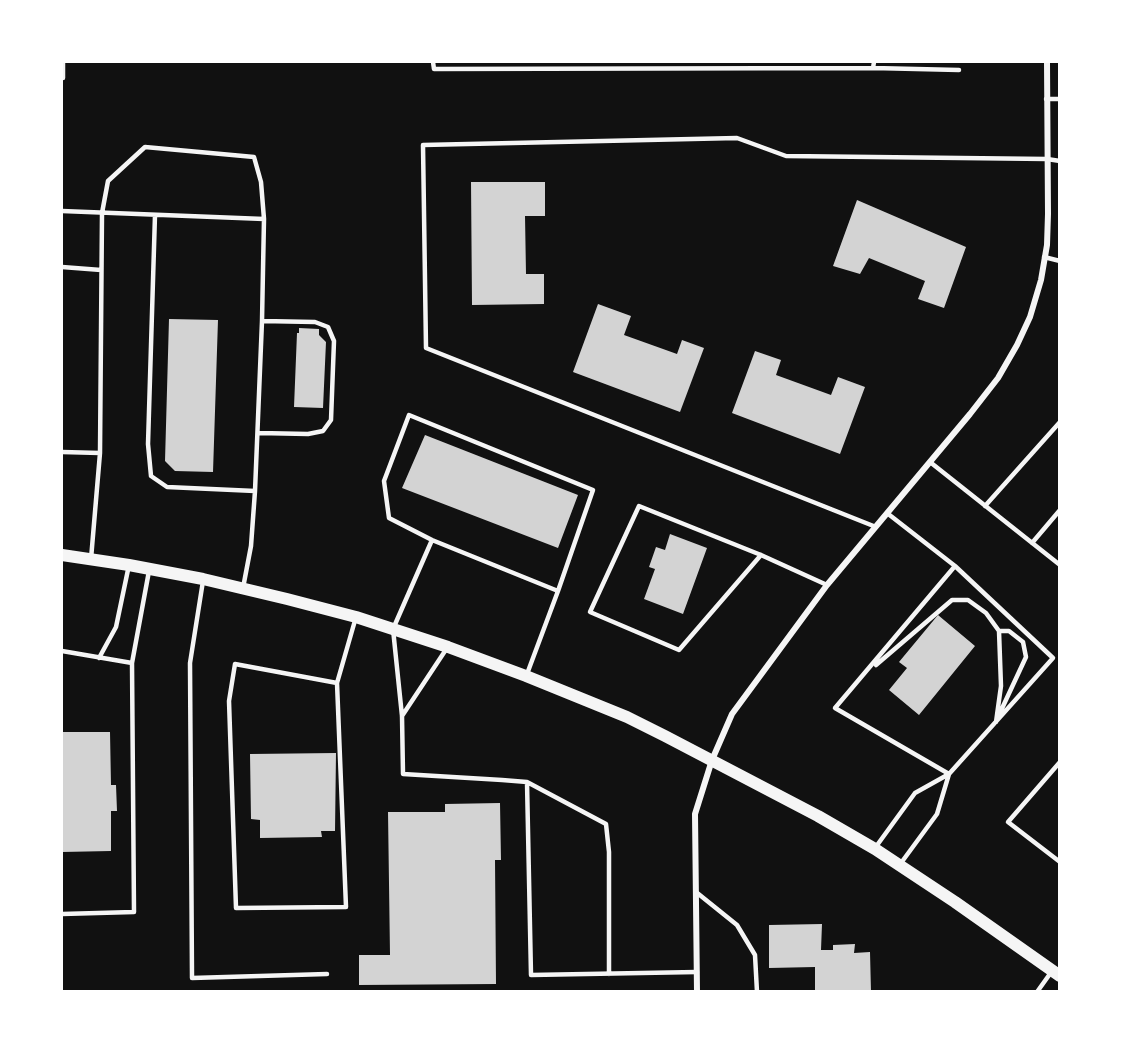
<!DOCTYPE html>
<html>
<head>
<meta charset="utf-8">
<style>
  body { margin:0 }
  #map { position:relative; width:1121px; height:1053px; overflow:hidden; background:#111; font-family:"Roboto Condensed",sans-serif }
  canvas { display:block }
  .frame { position:absolute; inset:0; border:63px solid #fff; pointer-events:none }
</style>
</head>
<body>
<div id="map">
<canvas width="1121" height="1053"></canvas>
<div class="frame"></div>
</div>
<script>
const ctx = document.querySelector('canvas').getContext('2d');
ctx.lineJoin = 'round';
function fillPath(path, color) { ctx.fillStyle = color; ctx.fill(path, 'evenodd'); }
const toPath = rows => new Path2D(rows.map(r => 'M' + r).join(''));
function strokePath(path, color, width, dash) { ctx.strokeStyle = color; ctx.lineWidth = width; ctx.lineCap = dash ? 'butt' : 'round'; ctx.setLineDash(dash || []); ctx.stroke(path); }
fillPath(toPath([
  [471,182,545,182,545,216,525,216,526,274,544,274,544,304,472,305],
  [857,200,966,247,944,308,918,299,925,281,869,258,860,274,833,266],
  [598,304,631,316,624,335,677,354,682,340,704,348,680,412,573,372],
  [169,319,218,320,213,472,175,471,165,461],
  [299,328,319,329,319,335,326,342,323,408,294,407,297,333,299,333],
  [755,351,781,360,776,375,831,395,838,377,865,387,840,454,732,413],
  [425,435,578,495,558,548,402,488],
  [670,534,707,548,683,614,644,599,655,569,649,567,656,547,665,550],
  [938,615,975,646,919,715,889,690,907,668,899,662],
  [62,732,110,732,111,785,116,785,117,811,111,811,111,851,62,852],
  [336,753,335,831,321,831,322,837,260,838,260,820,251,819,250,754],
  [500,803,501,860,495,860,496,984,359,985,359,955,390,955,388,812,445,812,445,804],
  [822,924,821,950,833,950,833,945,855,944,854,953,870,952,871,992,815,992,815,967,769,968,769,925]
]), '#d3d3d3');
strokePath(toPath([
  [433,62,434,69,873,68],
  [874,62,873,68,959,70],
  [62,78,63,78,63,62],
  [1046,99,1060,99],
  [62,211,264,219],
  [155,215,148,444,151,476,167,487,255,491],
  [1044,257,1060,261],
  [62,267,101,270],
  [259,433,308,434,323,431,331,420,334,341,328,327,315,322,262,321],
  [62,452,100,453],
  [930,462,1060,565],
  [985,506,1060,422],
  [876,527,426,348,423,145,737,138,786,156,1047,159,1060,161],
  [432,540,393,629,402,716,403,774,502,780,527,782,606,824,609,852,609,974],
  [1032,543,1060,510],
  [761,555,679,650,590,612,639,506,761,555,827,585],
  [91,559,100,453,102,213,108,181,145,147,254,157,261,182,264,219,262,321,255,491,251,546,243,588],
  [203,581,190,663,192,978,327,974],
  [62,651,132,663],
  [99,658,116,627,129,565],
  [876,665,952,600,968,600,986,613,999,631,1001,686,996,722],
  [527,674,558,591,593,490,409,415,384,481,389,518,432,540,558,591],
  [337,683,235,664,229,701,236,908,346,907,337,683,356,617],
  [402,716,447,648],
  [998,717,1026,657,1023,642,1009,631,999,631],
  [1060,762,1008,822,1060,862],
  [949,774,835,708,955,566],
  [527,782,531,975,697,972],
  [875,848,915,793,949,774,1053,658,955,566,887,513],
  [901,863,937,814,949,774],
  [696,892,737,925,755,955,757,992],
  [62,914,134,912,132,663,149,571],
  [1037,992,1052,971]
]), '#f5f5f5', 4.5);
strokePath(toPath([
  [697,992,695,814,712,760,732,714,827,585,970,414,998,378,1017,345,1030,317,1041,280,1047,245,1048,214,1047,62]
]), '#f5f5f5', 6);
strokePath(toPath([
  [62,555,129,565,203,579,287,599,356,617,448,647,526,676,627,717,665,736,818,816,875,849,955,902,1060,976]
]), '#f5f5f5', 12);
</script>
</body>
</html>
